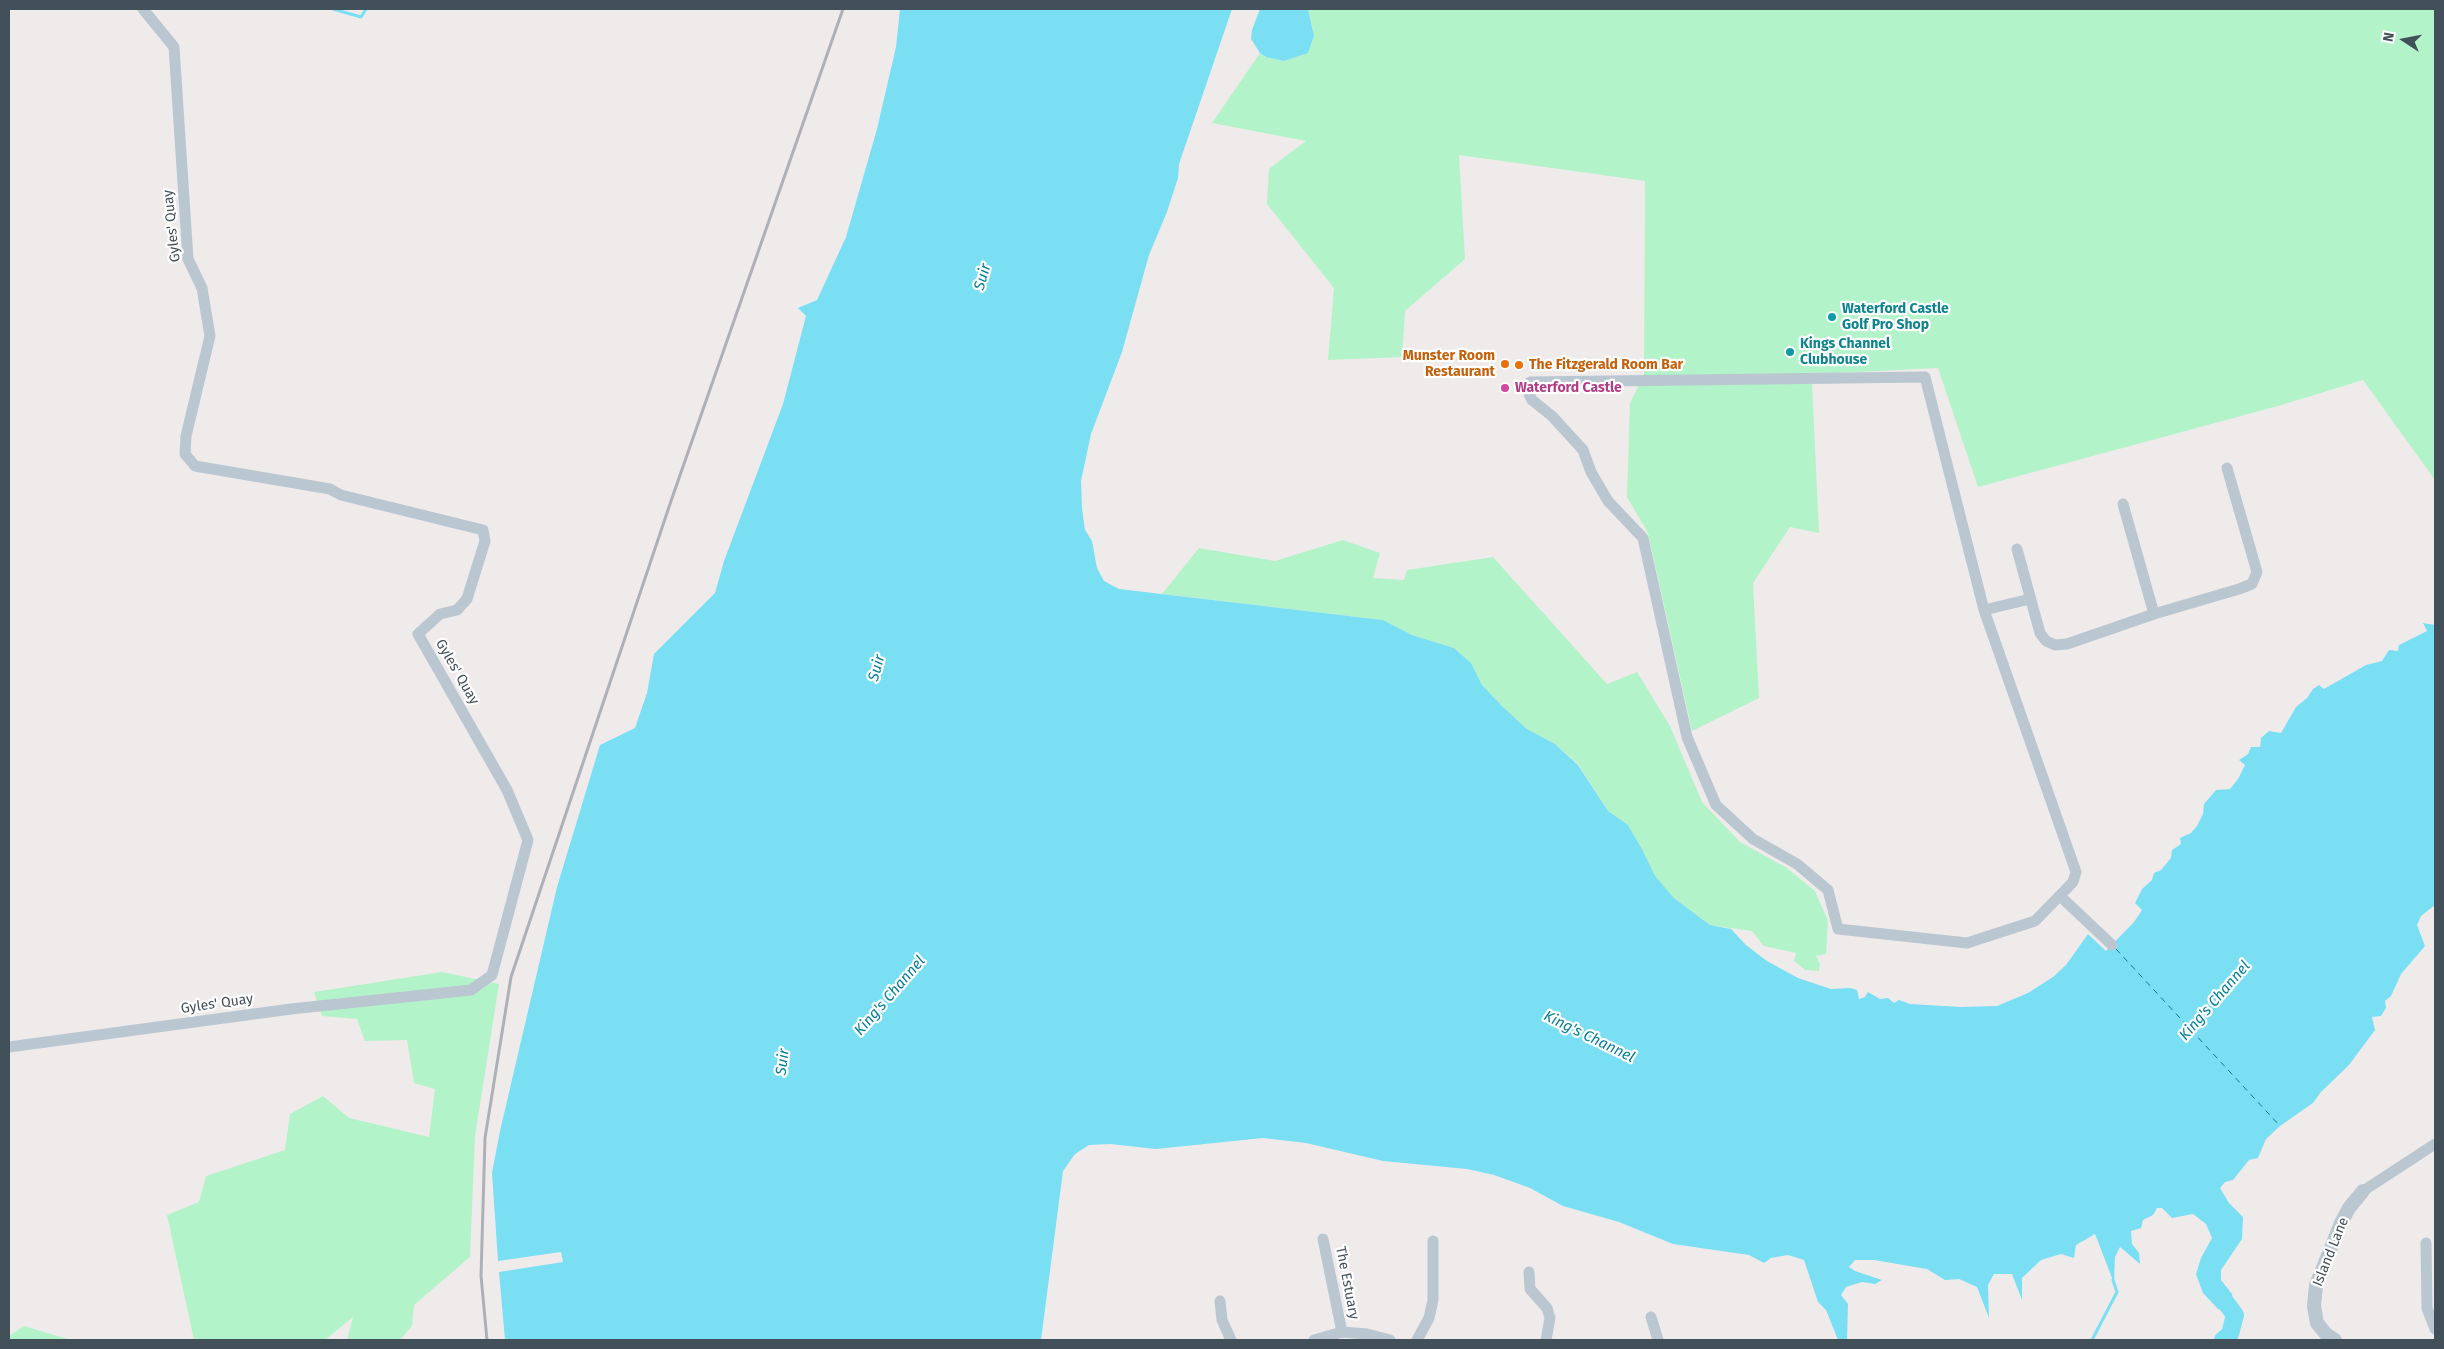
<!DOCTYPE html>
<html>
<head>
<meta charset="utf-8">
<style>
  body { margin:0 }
  #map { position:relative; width:2444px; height:1349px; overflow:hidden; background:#efebeb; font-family:"Fira Sans",sans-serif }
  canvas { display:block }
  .frame { position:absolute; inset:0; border:10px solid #42505a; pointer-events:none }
  .north { position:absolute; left:2379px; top:15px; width:50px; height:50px; -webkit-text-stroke:4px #fff; paint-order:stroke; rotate:281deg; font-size:14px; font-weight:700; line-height:20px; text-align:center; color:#42505a }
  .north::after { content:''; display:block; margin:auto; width:18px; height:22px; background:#42505a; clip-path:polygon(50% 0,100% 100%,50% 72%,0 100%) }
</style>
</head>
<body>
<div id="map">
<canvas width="2444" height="1349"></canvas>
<div class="frame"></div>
<div class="north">N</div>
</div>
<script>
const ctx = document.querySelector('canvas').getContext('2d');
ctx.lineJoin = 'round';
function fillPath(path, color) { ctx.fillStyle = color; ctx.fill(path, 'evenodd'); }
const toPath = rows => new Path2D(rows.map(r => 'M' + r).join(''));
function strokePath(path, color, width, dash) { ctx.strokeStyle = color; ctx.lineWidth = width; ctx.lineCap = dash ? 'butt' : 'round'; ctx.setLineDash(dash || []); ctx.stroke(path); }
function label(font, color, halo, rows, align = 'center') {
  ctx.font = font + ' "Fira Sans",sans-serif'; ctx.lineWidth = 4.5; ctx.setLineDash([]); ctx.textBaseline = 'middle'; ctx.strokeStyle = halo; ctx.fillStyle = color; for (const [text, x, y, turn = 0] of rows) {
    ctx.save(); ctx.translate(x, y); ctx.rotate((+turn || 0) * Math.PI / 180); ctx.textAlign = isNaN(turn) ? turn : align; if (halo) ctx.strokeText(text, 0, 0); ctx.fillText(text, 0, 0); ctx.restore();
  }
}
fillPath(toPath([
  [1308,9,2435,9,2435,480,2363,380,2278,406,1978,487,1938,368,1816,374,1812,383,1819,533,1790,527,1753,583,1759,698,1692,731,1648,533,1627,497,1630,403,1644,375,1645,181,1459,155,1465,259,1405,311,1402,357,1328,360,1334,288,1267,204,1269,169,1306,141,1212,123,1260,53,1266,57,1284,61,1308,53,1314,36],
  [1343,540,1380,553,1373,578,1404,580,1407,570,1493,557,1607,684,1637,672,1670,726,1702,802,1740,842,1787,868,1815,891,1828,921,1826,954,1816,956,1820,964,1819,971,1805,970,1794,961,1796,953,1764,946,1752,931,1710,925,1674,898,1655,877,1642,849,1628,825,1608,811,1578,764,1555,744,1527,729,1503,707,1482,685,1471,663,1454,648,1412,635,1383,620,1162,594,1199,548,1275,561],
  [442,972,499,984,475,1136,470,1257,414,1305,412,1326,400,1340,347,1340,353,1317,325,1340,194,1340,167,1215,199,1202,206,1176,285,1150,290,1114,323,1096,349,1118,429,1137,435,1089,414,1083,407,1040,365,1041,357,1019,322,1016,314,992],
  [24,1326,71,1340,9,1340,9,1336]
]), '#b3f3c9');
fillPath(toPath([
  [900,9,1232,9,1179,164,1178,178,1167,212,1149,255,1122,352,1091,434,1081,481,1082,508,1085,530,1092,541,1097,568,1104,581,1119,589,1383,620,1412,635,1454,648,1471,663,1482,685,1503,707,1527,729,1555,744,1578,765,1608,811,1628,825,1642,849,1655,876,1674,898,1710,925,1731,929,1746,945,1767,961,1798,978,1831,989,1850,988,1857,990,1859,999,1865,997,1868,992,1880,999,1888,998,1894,1003,1899,1000,1910,1004,1961,1007,1997,1006,2028,993,2053,977,2066,965,2088,934,2106,951,2134,922,2142,910,2135,903,2142,889,2152,880,2154,873,2161,870,2171,858,2172,850,2181,844,2180,838,2191,833,2197,826,2203,814,2204,804,2216,790,2230,789,2238,779,2245,765,2239,760,2248,754,2251,747,2260,747,2261,738,2269,731,2281,733,2296,707,2307,698,2313,689,2319,685,2324,689,2366,665,2382,661,2389,650,2398,651,2399,645,2427,631,2423,623,2435,625,2435,905,2421,916,2417,925,2425,946,2401,974,2391,996,2385,1001,2386,1008,2381,1016,2372,1017,2375,1030,2349,1065,2321,1092,2313,1103,2280,1126,2266,1139,2258,1158,2249,1160,2233,1180,2225,1182,2220,1188,2229,1203,2243,1217,2242,1239,2221,1270,2221,1280,2232,1294,2235,1315,2218,1309,2203,1293,2196,1274,2201,1258,2212,1238,2206,1224,2193,1214,2172,1218,2162,1208,2157,1208,2153,1215,2143,1220,2141,1228,2131,1231,2132,1244,2139,1253,2140,1264,2120,1247,2115,1257,2114,1283,2095,1234,2076,1245,2074,1258,2061,1254,2041,1260,2022,1278,2022,1300,2012,1274,1994,1274,1988,1285,1989,1318,1977,1287,1959,1279,1945,1280,1927,1269,1874,1260,1855,1260,1849,1267,1855,1271,1882,1280,1875,1284,1862,1282,1846,1287,1841,1295,1848,1304,1847,1340,1838,1340,1826,1310,1818,1302,1804,1260,1788,1255,1771,1258,1764,1263,1749,1255,1673,1244,1619,1222,1563,1206,1530,1188,1494,1175,1467,1169,1383,1161,1306,1143,1263,1138,1156,1149,1110,1144,1089,1145,1075,1154,1063,1171,1041,1340,505,1340,499,1272,563,1262,561,1252,498,1261,492,1173,500,1131,557,887,600,745,635,728,647,693,654,654,715,593,724,561,783,404,806,316,798,308,817,300,846,237,877,129,896,47],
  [1260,9,1308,9,1314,36,1308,53,1284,61,1266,57,1260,53,1251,39,1252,30]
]), '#7bdff4');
strokePath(toPath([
  [333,9,361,17,366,9],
  [2092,1340,2117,1292,2113,1280]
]), '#7bdff4', 3);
strokePath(toPath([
  [2221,1296,2235,1315,2230,1334,2223,1340]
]), '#7bdff4', 18);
strokePath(toPath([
  [2116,949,2280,1126]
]), '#037e98', 1, [6, 5]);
strokePath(toPath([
  [1925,377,1984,610,2076,872,2073,882,2035,921,1967,943,1838,929,1828,890,1797,864,1753,839,1716,805,1687,737,1643,538,1608,501,1591,472,1583,450,1552,416,1532,400,1529,394,1530,382,1925,377],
  [2123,504,2154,614],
  [2017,549,2040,633,2046,641,2055,645,2067,644,2154,614,2239,589,2252,584,2257,572,2227,468],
  [1984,610,2030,599],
  [2060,896,2112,945],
  [9,1047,291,1009,471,990,492,975,528,840,507,790,418,634,440,614,457,610,467,599,485,541,483,530,341,495,330,489,195,466,185,454,186,436,210,336,202,288,188,259,174,47,143,9],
  [2363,1191,2435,1144],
  [1323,1239,1342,1332],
  [2426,1243,2427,1308,2435,1329],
  [1529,1272,1530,1289,1547,1308,1550,1318,1546,1340],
  [1220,1301,1222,1320,1231,1340],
  [1651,1317,1658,1340],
  [1314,1340,1342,1332,1367,1334,1390,1340],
  [1417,1340,1429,1318,1433,1300,1433,1241]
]), '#bac7d0', 11);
strokePath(toPath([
  [2335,1340,2326,1334,2317,1323,2314,1306,2316,1285,2341,1223,2349,1208,2363,1191]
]), '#bac7d0', 14);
strokePath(toPath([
  [487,1340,481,1276,485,1138,511,977,671,501,843,9]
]), '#adb1b7', 3);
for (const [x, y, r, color] of [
  [1832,317,5,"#0f9aa8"],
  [1790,352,5,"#0f9aa8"],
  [1505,364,5,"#e8710a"],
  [1519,365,5,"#e8710a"],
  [1505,388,5,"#d1479c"]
]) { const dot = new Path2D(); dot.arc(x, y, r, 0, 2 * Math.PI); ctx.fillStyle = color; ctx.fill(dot); strokePath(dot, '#fff', 2); }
label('14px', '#42505a', '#fff', [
  ["Gyles' Quay",172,226,-96],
  ["Gyles' Quay",457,672,60],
  ["Gyles' Quay",217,1004,-8],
  ["Island Lane",2331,1252,-68],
  ["The Estuary",1347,1283,79]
]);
label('bold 14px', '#0d838f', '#fff', [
  ["Waterford Castle",1842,309],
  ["Golf Pro Shop",1842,325],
  ["Kings Channel",1800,344],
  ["Clubhouse",1800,360]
], 'left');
label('bold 14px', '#c56008', '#fff', [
  ["Munster Room",1495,356],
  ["Restaurant",1495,372],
  ["The Fitzgerald Room Bar",1529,365,"left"]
], 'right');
label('bold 14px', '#b23c85', '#fff', [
  ["Waterford Castle",1515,388]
], 'left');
label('italic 15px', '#037e98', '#fff', [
  ["Suir",983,277,-74],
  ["Suir",877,668,-75],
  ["King's Channel",890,996,-49],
  ["King's Channel",2215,1001,-49],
  ["King's Channel",1589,1037,26],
  ["Suir",783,1062,-83]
]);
</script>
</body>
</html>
